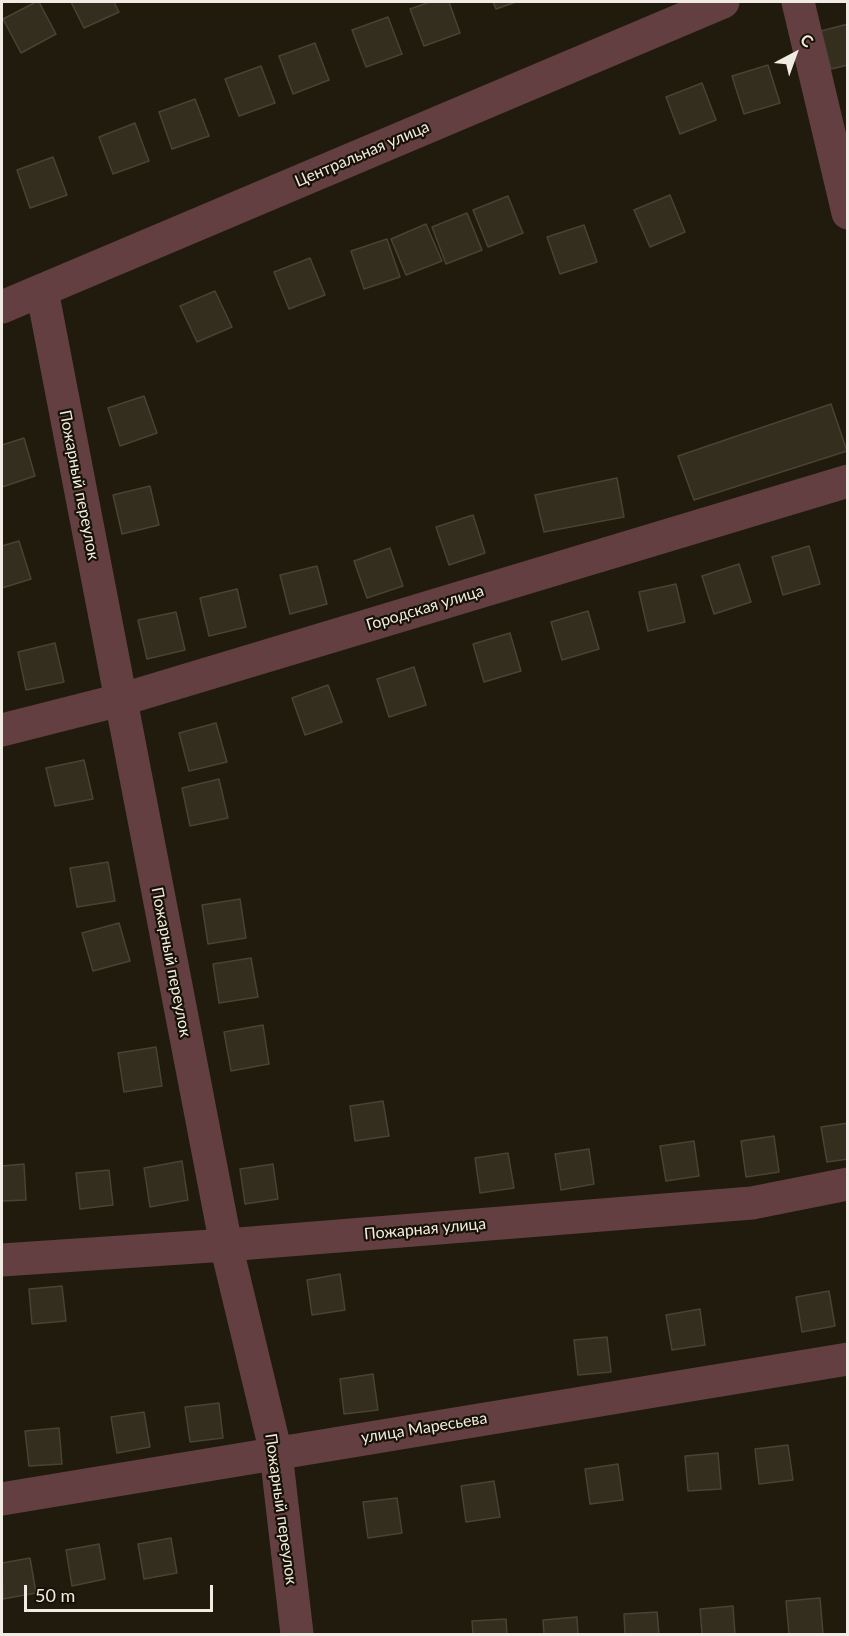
<!DOCTYPE html>
<html>
<head>
<meta charset="utf-8">
<style>
  body { margin:0 }
  #map { position:relative; width:849px; height:1636px; overflow:hidden; background:#201b0d; font-family:Lato,sans-serif }
  canvas { display:block }
  .frame { position:absolute; inset:0; border:3px solid #f0ece3; pointer-events:none }
  .north { position:absolute; left:765px; top:24px; width:60px; height:60px; -webkit-text-stroke:4px #171205; paint-order:stroke; rotate:41deg; font-size:16px; font-weight:700; line-height:24px; text-align:center; color:#f0ece3 }
  .north::after { content:''; display:block; margin:auto; width:21px; height:27px; background:#f0ece3; clip-path:polygon(50% 0,100% 100%,50% 72%,0 100%) }
  .scale { position:absolute; left:24px; top:1585px; width:189px; height:27px; box-sizing:border-box; border:3px solid #f0ece3; border-top:0; padding-left:8px; font-size:18px; line-height:21px; white-space:nowrap; color:#f0ece3; -webkit-text-stroke:4px #171205; paint-order:stroke }
</style>
</head>
<body>
<div id="map">
<canvas width="849" height="1636"></canvas>
<div class="frame"></div>
<div class="north">С</div>
<div class="scale">50 m</div>
</div>
<script>
const ctx = document.querySelector('canvas').getContext('2d');
ctx.lineJoin = 'round';
function fillPath(path, color) { ctx.fillStyle = color; ctx.fill(path, 'evenodd'); }
const toPath = rows => new Path2D(rows.map(r => 'M' + r).join(''));
function strokePath(path, color, width, dash) { ctx.strokeStyle = color; ctx.lineWidth = width; ctx.lineCap = dash ? 'butt' : 'round'; ctx.setLineDash(dash || []); ctx.stroke(path); }
function label(font, color, halo, rows, align = 'center') {
  ctx.font = font + ' Lato,sans-serif'; ctx.lineWidth = 4.5; ctx.setLineDash([]); ctx.textBaseline = 'middle'; ctx.strokeStyle = halo; ctx.fillStyle = color; for (const [text, x, y, turn = 0] of rows) {
    ctx.save(); ctx.translate(x, y); ctx.rotate((+turn || 0) * Math.PI / 180); ctx.textAlign = isNaN(turn) ? turn : align; if (halo) ctx.strokeText(text, 0, 0); ctx.fillText(text, 0, 0); ctx.restore();
  }
}
const building = toPath([
  [36,2,39,2,56,34,21,53,3,19,36,2],
  [71,2,114,2,119,12,84,28,71,2],
  [430,2,449,2,460,33,424,46,410,9,430,2],
  [493,2,516,2,496,9,493,2],
  [388,17,402,54,366,67,352,30,388,17],
  [848,24,848,65,831,69,821,31,848,24],
  [315,43,329,80,293,94,279,56,315,43],
  [768,65,780,103,744,114,732,76,768,65],
  [261,66,275,103,239,116,225,79,261,66],
  [702,83,716,120,680,134,666,97,702,83],
  [195,99,209,136,172,149,159,112,195,99],
  [135,123,149,161,113,174,99,137,135,123],
  [53,157,67,195,30,208,17,170,53,157],
  [670,195,685,232,650,247,634,210,670,195],
  [508,196,523,233,488,247,473,210,508,196],
  [467,213,482,250,446,264,432,227,467,213],
  [426,224,442,261,406,275,391,239,426,224],
  [584,225,597,262,560,274,547,237,584,225],
  [387,239,400,277,364,289,351,251,387,239],
  [310,258,325,295,289,309,274,272,310,258],
  [215,291,232,327,197,342,180,306,215,291],
  [144,396,157,433,120,446,108,408,144,396],
  [831,404,847,451,694,500,678,456,831,404],
  [24,438,35,476,2,487,2,445,24,438],
  [617,478,624,517,544,532,535,495,617,478],
  [150,486,159,525,122,534,113,495,150,486],
  [473,515,485,553,449,565,436,527,473,515],
  [19,541,31,579,2,588,2,546,19,541],
  [809,546,820,584,783,595,772,557,809,546],
  [390,548,403,586,367,598,354,561,390,548],
  [739,564,751,602,714,614,702,576,739,564],
  [317,566,327,604,290,614,280,575,317,566],
  [676,584,685,622,648,631,639,592,676,584],
  [237,589,246,627,209,636,200,598,237,589],
  [588,611,599,649,562,660,551,622,588,611],
  [176,612,185,650,147,659,138,620,176,612],
  [510,633,521,671,484,682,473,644,510,633],
  [55,643,64,682,26,690,18,652,55,643],
  [414,667,426,705,389,717,377,679,414,667],
  [328,685,342,722,305,735,292,698,328,685],
  [216,723,227,762,189,771,179,733,216,723],
  [84,760,93,799,55,806,46,768,84,760],
  [219,779,228,818,190,826,182,788,219,779],
  [108,862,115,901,77,907,70,868,108,862],
  [240,899,246,938,208,944,202,905,240,899],
  [119,923,130,961,93,971,82,933,119,923],
  [251,958,258,997,219,1003,213,964,251,958],
  [263,1025,269,1064,231,1071,224,1032,263,1025],
  [156,1047,162,1086,124,1092,118,1053,156,1047],
  [383,1101,389,1136,355,1141,350,1106,383,1101],
  [848,1123,848,1159,827,1162,821,1127,848,1123],
  [774,1136,779,1172,746,1177,741,1141,774,1136],
  [694,1141,699,1176,666,1181,660,1146,694,1141],
  [589,1149,594,1184,561,1190,555,1154,589,1149],
  [508,1153,514,1188,480,1193,475,1158,508,1153],
  [182,1161,188,1200,150,1207,144,1168,182,1161],
  [24,1164,26,1200,2,1201,2,1166,24,1164],
  [273,1164,278,1199,245,1204,240,1169,273,1164],
  [109,1170,113,1205,80,1209,76,1173,109,1170],
  [340,1274,345,1310,312,1315,307,1280,340,1274],
  [62,1286,66,1321,32,1324,29,1289,62,1286],
  [829,1291,835,1326,802,1332,796,1297,829,1291],
  [700,1309,705,1345,672,1350,666,1315,700,1309],
  [607,1337,611,1372,578,1375,574,1340,607,1337],
  [373,1374,378,1410,344,1414,340,1379,373,1374],
  [219,1403,223,1438,190,1442,185,1407,219,1403],
  [144,1412,150,1447,117,1453,111,1417,144,1412],
  [59,1428,62,1464,29,1466,25,1431,59,1428],
  [788,1445,793,1480,759,1484,755,1449,788,1445],
  [718,1453,721,1489,688,1491,685,1456,718,1453],
  [618,1464,623,1500,590,1504,585,1469,618,1464],
  [494,1481,500,1517,466,1522,461,1486,494,1481],
  [397,1498,402,1533,368,1538,363,1502,397,1498],
  [171,1538,177,1573,144,1579,138,1544,171,1538],
  [99,1544,105,1579,72,1586,66,1550,99,1544],
  [30,1558,36,1593,3,1599,2,1563,30,1558],
  [820,1598,823,1634,789,1634,786,1601,820,1598],
  [733,1606,735,1634,702,1634,700,1609,733,1606],
  [657,1612,659,1634,625,1634,624,1614,657,1612],
  [577,1617,578,1634,544,1634,543,1620,577,1617],
  [506,1619,507,1634,473,1634,472,1621,506,1619]
]);
fillPath(building, '#342e1f');
strokePath(building, '#494334', 1.5);
strokePath(toPath([
  [798,2,848,213],
  [42,290,226,1245,276,1453,297,1634],
  [2,307,723,2],
  [2,730,120,700,848,481],
  [2,1260,226,1245,752,1203,848,1184],
  [2,1499,848,1359]
]), '#633f41', 33);
label('16px', '#f0ece3', '#171205', [
  ["Центральная улица",362,154,-23],
  ["Пожарный переулок",79,485,79],
  ["Городская улица",425,608,-17],
  ["Пожарный переулок",171,962,79],
  ["Пожарная улица",425,1229,-5],
  ["улица Маресьева",424,1428,-9],
  ["Пожарный переулок",281,1509,82]
]);
</script>
</body>
</html>
